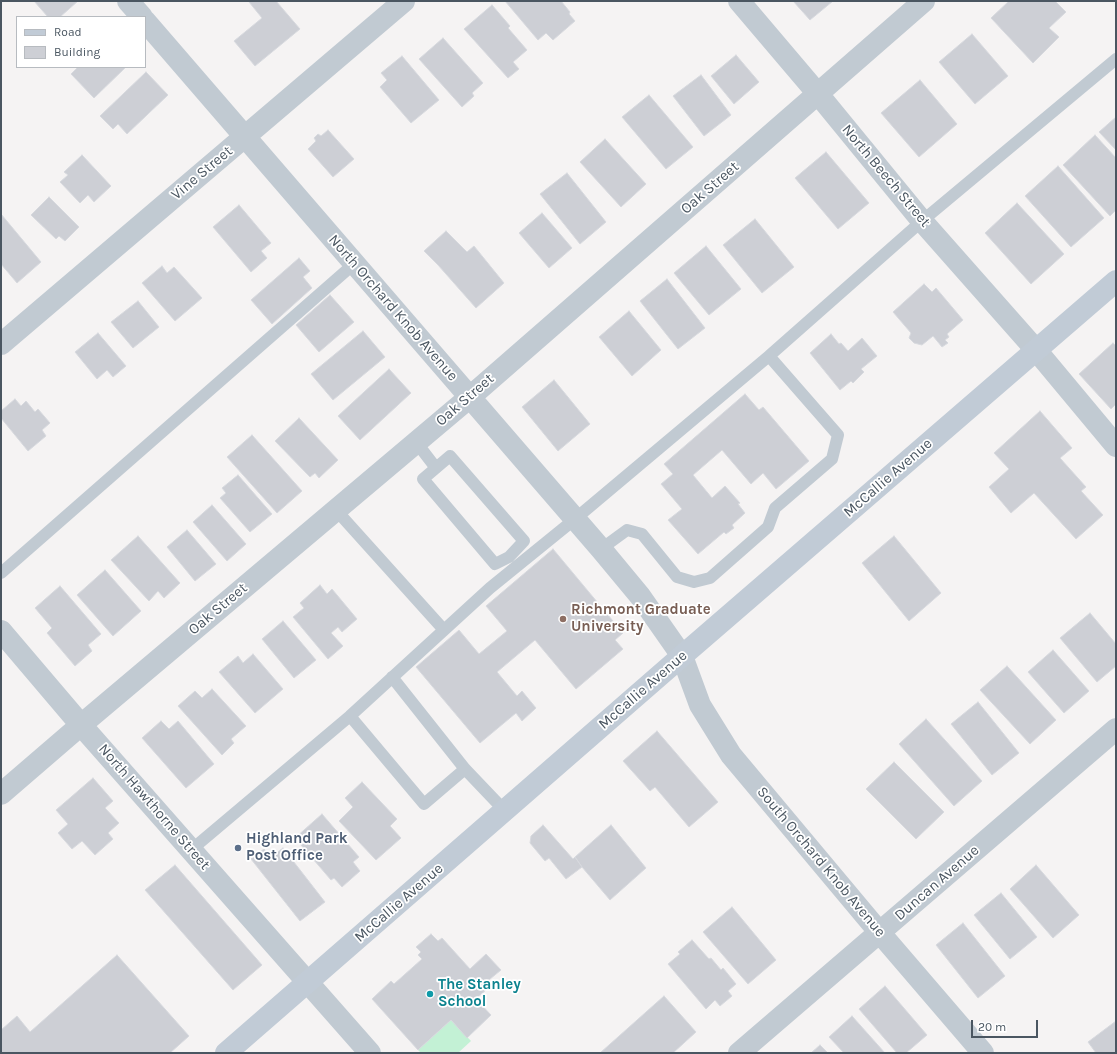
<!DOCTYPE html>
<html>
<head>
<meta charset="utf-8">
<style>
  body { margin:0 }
  #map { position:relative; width:1117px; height:1054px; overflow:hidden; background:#f5f3f3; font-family:Karla,sans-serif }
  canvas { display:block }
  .frame { position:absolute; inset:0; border:2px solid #4a5661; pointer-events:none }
  .legend { position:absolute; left:16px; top:16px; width:130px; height:52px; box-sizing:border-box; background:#fff; border:1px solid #b7bbc0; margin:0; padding:5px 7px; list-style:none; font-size:12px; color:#4a5661 }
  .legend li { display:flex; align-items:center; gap:8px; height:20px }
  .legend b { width:20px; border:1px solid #b7bbc0 }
  .scale { position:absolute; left:971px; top:1020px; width:67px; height:18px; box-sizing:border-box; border:2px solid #4a5661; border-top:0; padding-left:5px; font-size:12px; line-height:14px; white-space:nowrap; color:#4a5661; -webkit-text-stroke:3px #fff; paint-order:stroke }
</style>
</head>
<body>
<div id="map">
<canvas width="1117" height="1054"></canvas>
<div class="frame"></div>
<ul class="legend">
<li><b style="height:5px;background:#c1cbd6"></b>Road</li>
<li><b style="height:11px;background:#cdcfd5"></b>Building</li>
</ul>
<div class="scale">20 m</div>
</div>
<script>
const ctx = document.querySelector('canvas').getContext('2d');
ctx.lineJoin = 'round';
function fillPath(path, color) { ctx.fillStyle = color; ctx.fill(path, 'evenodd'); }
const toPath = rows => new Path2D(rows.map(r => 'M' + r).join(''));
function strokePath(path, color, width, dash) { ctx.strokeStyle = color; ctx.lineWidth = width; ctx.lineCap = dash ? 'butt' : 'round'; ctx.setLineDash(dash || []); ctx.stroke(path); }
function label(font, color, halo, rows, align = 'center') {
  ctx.font = font + ' Karla,sans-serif'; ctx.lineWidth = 3.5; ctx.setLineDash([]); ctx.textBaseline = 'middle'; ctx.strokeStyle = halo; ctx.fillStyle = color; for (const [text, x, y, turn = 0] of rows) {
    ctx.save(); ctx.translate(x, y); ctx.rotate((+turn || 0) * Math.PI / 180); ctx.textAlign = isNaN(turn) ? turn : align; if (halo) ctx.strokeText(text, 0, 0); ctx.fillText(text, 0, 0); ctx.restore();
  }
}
fillPath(toPath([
  [451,1020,471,1041,458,1053,421,1053,418,1050]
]), '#c3f1d5');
const building = toPath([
  [34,1,78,1,60,17,48,17,34,1],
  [250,1,276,1,300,29,255,66,234,41,262,18,249,2,250,1],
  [505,1,561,1,570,12,569,14,575,21,553,40,546,33,538,40,505,1],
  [793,1,833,1,810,20,793,1],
  [1009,1,1055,1,1066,12,1049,28,1059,37,1033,63,991,18,1009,1],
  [492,5,510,26,508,28,527,50,513,62,519,69,508,78,464,29,492,5],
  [972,34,1008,76,975,104,939,62,972,34],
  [443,38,483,83,472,93,474,96,462,107,419,59,443,38],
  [736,55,759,82,734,104,711,76,736,55],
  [402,56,439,100,411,123,380,87,387,80,381,73,402,56],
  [78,67,126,67,94,98,71,74,78,67],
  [146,72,168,95,127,134,118,124,113,129,100,116,146,72],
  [701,75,731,115,704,136,673,96,701,75],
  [920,80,957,124,919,157,881,113,920,80],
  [649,95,693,147,666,169,622,117,649,95],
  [1116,117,1116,150,1099,132,1116,117],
  [328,130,354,159,333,177,308,149,316,141,314,138,318,134,321,136,328,130],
  [1095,135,1116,158,1116,210,1110,216,1063,165,1095,135],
  [605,139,646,184,621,207,580,162,605,139],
  [826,152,869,203,838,229,795,178,826,152],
  [82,155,111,186,94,202,88,195,80,203,60,182,68,175,64,172,82,155],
  [1058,166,1104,218,1071,247,1025,196,1058,166],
  [567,173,606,222,580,244,540,194,567,173],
  [49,197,79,227,65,241,59,236,56,239,31,215,49,197],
  [1017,203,1064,254,1031,284,985,233,1017,203],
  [239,205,271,243,261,251,267,258,251,272,213,227,239,205],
  [542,213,572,248,549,268,519,233,542,213],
  [1,214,41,262,17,283,1,264,1,214],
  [755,219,794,267,762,293,723,245,755,219],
  [446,231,467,252,474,246,504,283,476,308,438,265,424,251,446,231],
  [706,246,741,289,709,315,674,273,706,246],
  [299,258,310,271,303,277,312,288,272,324,251,300,299,258],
  [162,266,167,273,174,267,202,298,175,321,142,283,162,266],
  [667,279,705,328,678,349,640,301,667,279],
  [924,284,932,292,936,288,963,320,947,334,949,337,945,340,948,343,942,347,933,336,922,345,914,343,909,338,911,333,893,312,924,284],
  [330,295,354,322,319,352,296,325,330,295],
  [138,301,159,327,133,348,111,322,138,301],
  [629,311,661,350,632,376,599,337,629,311],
  [363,331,385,357,333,400,311,374,363,331],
  [98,333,126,366,113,377,107,370,97,379,75,352,98,333],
  [831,334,839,344,841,343,848,351,862,338,877,356,861,369,864,372,853,383,851,381,840,390,810,353,831,334],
  [1113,343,1116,346,1116,404,1111,409,1079,374,1113,343],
  [389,369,411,393,360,440,338,416,389,369],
  [554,380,590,424,558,451,522,407,554,380],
  [745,394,759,410,763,407,809,461,776,489,763,473,751,484,722,450,693,475,712,498,725,486,740,503,738,504,745,513,732,525,734,528,726,534,724,532,698,554,668,520,682,509,661,484,673,474,664,464,745,394],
  [15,399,21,406,26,401,35,412,38,409,50,423,42,430,46,436,28,451,1,418,1,411,15,399],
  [1040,411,1072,448,1060,458,1086,487,1081,491,1103,515,1076,539,1034,493,1011,513,989,487,1009,469,994,453,1040,411],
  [299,418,338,460,319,478,315,473,310,477,275,441,299,418],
  [252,435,302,491,277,513,227,457,252,435],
  [238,475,272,514,250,532,220,498,226,493,222,488,238,475],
  [212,505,246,544,227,561,193,522,212,505],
  [187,530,216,564,195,581,167,547,187,530],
  [138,536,180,583,164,598,158,591,149,601,111,560,138,536],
  [894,536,941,593,909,621,862,563,894,536],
  [553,549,623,633,615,640,623,649,576,689,535,640,497,672,517,696,522,691,536,708,522,721,516,713,480,743,416,667,459,630,479,654,507,631,486,606,553,549],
  [105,570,141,611,113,636,77,595,105,570],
  [320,585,327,594,332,589,357,619,342,632,338,627,331,633,343,646,328,659,293,617,304,608,300,603,320,585],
  [60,586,101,634,88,645,92,651,75,666,47,633,52,628,35,608,60,586],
  [1090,613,1116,644,1116,666,1097,682,1060,638,1090,613],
  [283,621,316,660,294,678,262,639,283,621],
  [1053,650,1089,691,1064,713,1028,672,1053,650],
  [253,654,283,689,255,713,219,672,238,656,243,663,253,654],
  [1007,666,1056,720,1030,744,980,690,1007,666],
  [212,689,246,726,231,739,234,743,222,755,178,706,195,691,202,698,212,689],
  [978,702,1019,753,992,775,951,724,978,702],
  [926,719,982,781,954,806,899,744,926,719],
  [161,721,169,729,178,721,214,764,186,788,142,738,161,721],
  [657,731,718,802,689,827,655,787,650,791,623,761,657,731],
  [894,762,944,812,916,839,866,789,894,762],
  [93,778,113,801,105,808,119,823,108,833,113,839,95,855,82,841,72,849,58,833,68,824,56,810,93,778],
  [362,782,397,819,390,826,401,838,376,860,339,821,353,807,345,798,362,782],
  [322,814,359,857,353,862,360,871,342,887,334,878,331,880,295,838,322,814],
  [543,825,573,859,575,857,582,867,566,879,549,858,545,861,530,843,531,836,543,825],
  [611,825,646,868,610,900,582,867,575,857,611,825],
  [283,848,325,902,300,921,251,859,264,849,270,858,283,848],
  [175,865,262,965,233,990,145,890,175,865],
  [1036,865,1079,915,1053,938,1010,889,1036,865],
  [1001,893,1037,937,1010,959,974,915,1001,893],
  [732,907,776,960,748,984,703,932,732,907],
  [963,923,1005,976,978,998,936,945,963,923],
  [431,934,438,941,442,938,470,969,486,954,501,970,484,984,488,988,476,999,491,1015,467,1038,451,1020,418,1050,372,999,391,981,394,984,422,959,418,955,421,952,416,947,431,934],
  [692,940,709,959,711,958,721,970,723,968,736,984,728,991,732,996,720,1006,715,1000,706,1009,668,964,680,954,678,952,692,940],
  [117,955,189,1036,170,1053,1,1053,1,1030,17,1016,30,1032,117,955],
  [885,986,927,1035,906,1053,897,1053,859,1009,885,986],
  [664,996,696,1032,673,1053,600,1053,664,996],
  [852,1016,885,1053,844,1053,829,1037,852,1016],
  [1116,1021,1116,1053,1096,1053,1088,1042,1116,1021],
  [820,1045,828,1053,811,1053,820,1045]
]);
fillPath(building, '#cdcfd5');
strokePath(building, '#d7d9de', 1);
strokePath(toPath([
  [416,442,436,468],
  [450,456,524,541,509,557,495,564,423,479,450,456],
  [336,510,444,630],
  [601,549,627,530,642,534,677,577,694,582,710,578,768,527,775,508,832,459,838,435,769,356],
  [1,573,355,263],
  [392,677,465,769,505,811],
  [350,716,424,804,465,769],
  [191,850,350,716,490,588,575,519,769,356,922,221,1116,59]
]), '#c1cad2', 12);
strokePath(toPath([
  [128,1,142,17],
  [739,1,818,94,922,221,1036,350,1116,446],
  [145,21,601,549,640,596,682,656,700,705,731,755,880,933,983,1053],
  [1,344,404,1],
  [1,631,81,725,370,1053],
  [1,794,81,725,470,397,924,1],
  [739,1053,1116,729]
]), '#c1cad2', 22);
strokePath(toPath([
  [226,1053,682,656,1116,281]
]), '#c1cbd6', 22);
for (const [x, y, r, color] of [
  [563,619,4,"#8d6e63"],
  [238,848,4,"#5c6f8a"],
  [430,994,4,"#0f9aa8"]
]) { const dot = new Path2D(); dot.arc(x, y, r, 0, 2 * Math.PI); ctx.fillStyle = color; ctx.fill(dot); strokePath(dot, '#fff', 1.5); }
label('15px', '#4a5661', '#fff', [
  ["Vine Street",202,173,-40],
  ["North Beech Street",886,176,50],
  ["Oak Street",710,188,-41],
  ["North Orchard Knob Avenue",393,308,49],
  ["Oak Street",465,400,-41],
  ["McCallie Avenue",888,478,-41],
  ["Oak Street",218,609,-40],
  ["McCallie Avenue",643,690,-41],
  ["North Hawthorne Street",154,807,49],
  ["South Orchard Knob Avenue",821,862,50],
  ["Duncan Avenue",937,883,-41],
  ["McCallie Avenue",399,903,-41]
]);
label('bold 15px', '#785e54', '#fff', [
  ["Richmont Graduate",571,610],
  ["University",571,627]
], 'left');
label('bold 15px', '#4e5e75', '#fff', [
  ["Highland Park",246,839],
  ["Post Office",246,856]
], 'left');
label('bold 15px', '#0d838f', '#fff', [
  ["The Stanley",438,985],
  ["School",438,1002]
], 'left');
</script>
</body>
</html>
